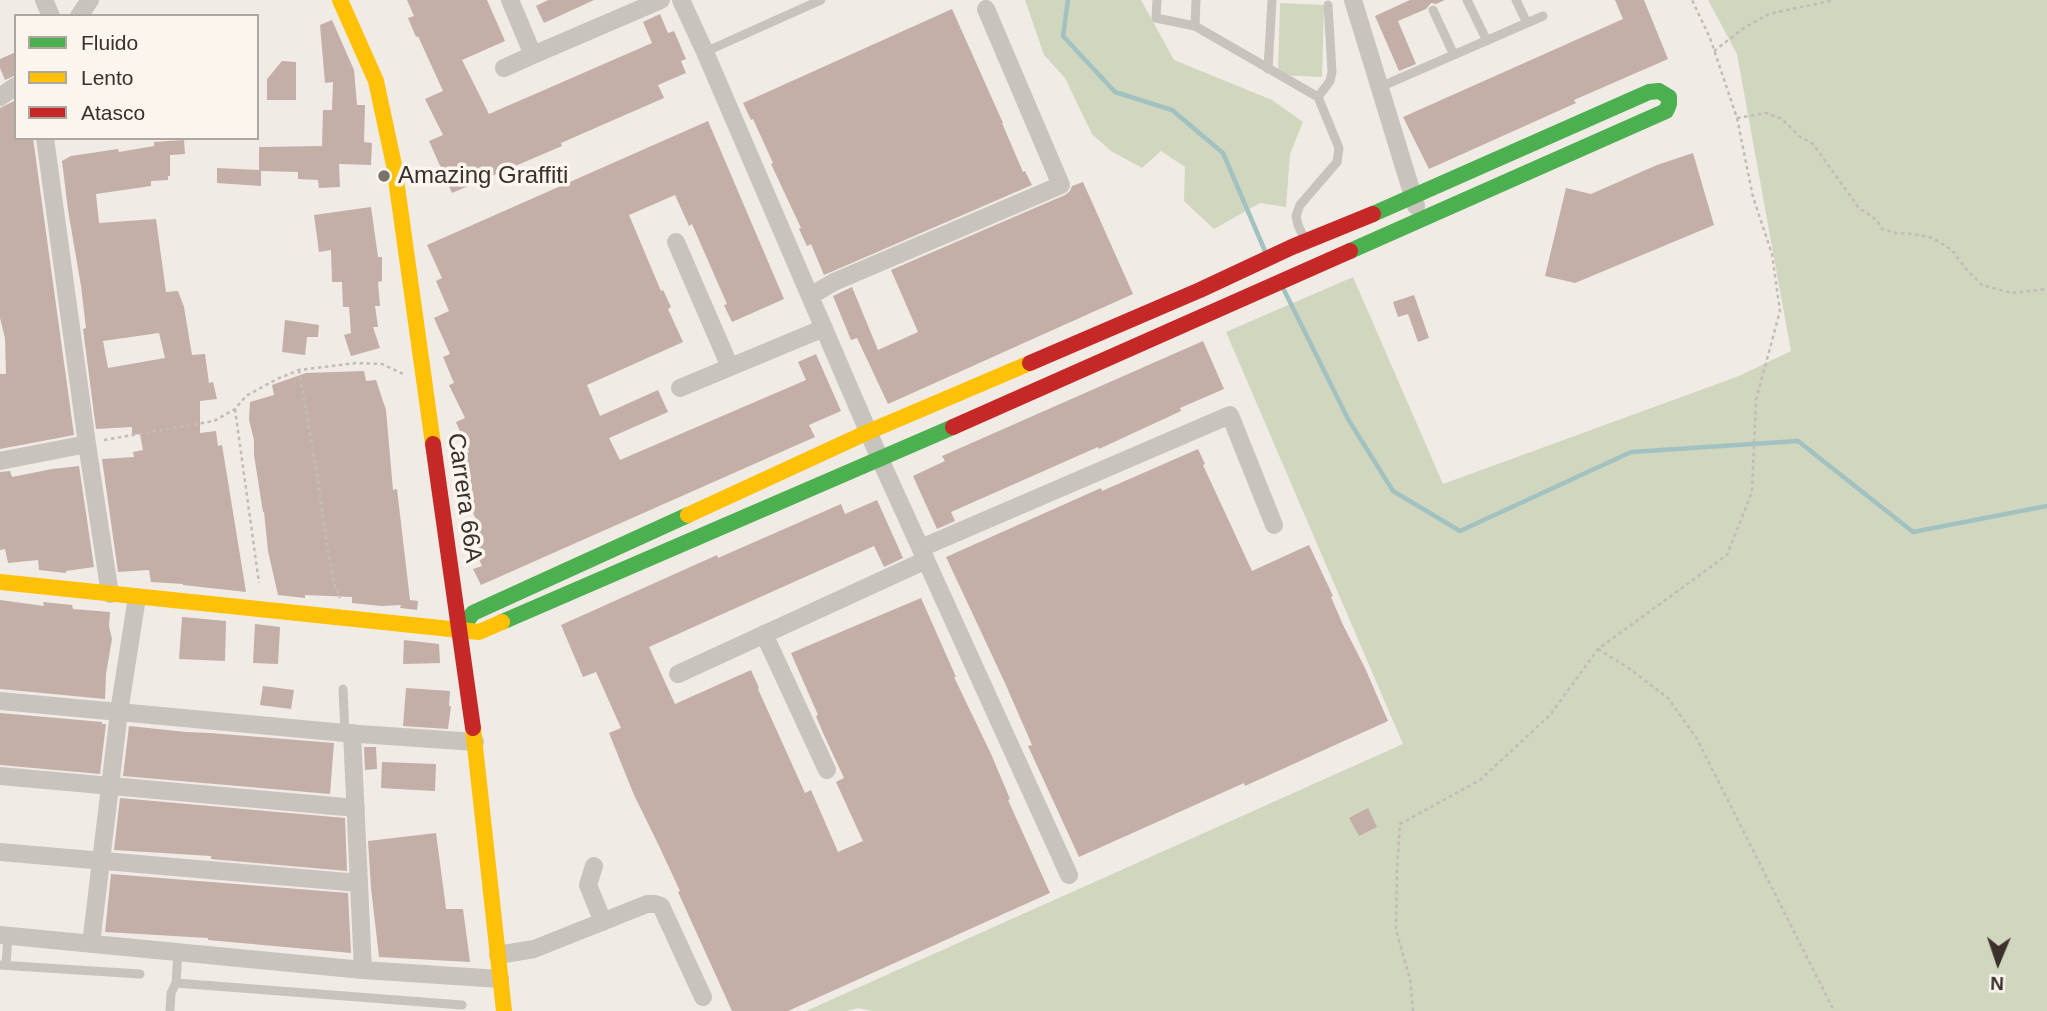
<!DOCTYPE html>
<html>
<head>
<meta charset="utf-8">
<style>
  body { margin:0 }
  #map { position:relative; width:2047px; height:1011px; overflow:hidden; background:#f0ebe5; font-family:Helvetica,sans-serif }
  canvas { display:block }
  .legend { position:absolute; left:14px; top:14px; width:245px; height:126px; box-sizing:border-box; background:#fbf5ee; border:2px solid #aea6a0; margin:0; padding:9px 12px; list-style:none; font-size:21px; color:#3b302b }
  .legend li { display:flex; align-items:center; gap:14px; height:35px }
  .legend b { width:35px; border:2px solid #aea6a0 }
  .north { position:absolute; left:1963px; top:927px; width:70px; height:70px; -webkit-text-stroke:5px #fbf5ee; paint-order:stroke; rotate:182deg; font-size:19px; font-weight:700; line-height:28px; text-align:center; color:#3b302b }
  .north::after { content:''; display:block; margin:auto; width:24px; height:32px; background:#3b302b; clip-path:polygon(50% 0,100% 100%,50% 72%,0 100%) }
</style>
</head>
<body>
<div id="map">
<canvas width="2047" height="1011"></canvas>
<ul class="legend">
<li><b style="height:9px;background:#4caf50"></b>Fluido</li>
<li><b style="height:9px;background:#ffc107"></b>Lento</li>
<li><b style="height:9px;background:#c62828"></b>Atasco</li>
</ul>
<div class="north">N</div>
</div>
<script>
const ctx = document.querySelector('canvas').getContext('2d');
ctx.lineJoin = 'round';
function fillPath(path, color) { ctx.fillStyle = color; ctx.fill(path, 'evenodd'); }
const toPath = rows => new Path2D(rows.map(r => 'M' + r).join(''));
function strokePath(path, color, width, dash) { ctx.strokeStyle = color; ctx.lineWidth = width; ctx.lineCap = dash ? 'butt' : 'round'; ctx.setLineDash(dash || []); ctx.stroke(path); }
function label(font, color, halo, rows, align = 'center') {
  ctx.font = font + ' Helvetica,sans-serif'; ctx.lineWidth = 7; ctx.setLineDash([]); ctx.textBaseline = 'middle'; ctx.strokeStyle = halo; ctx.fillStyle = color; for (const [text, x, y, turn = 0] of rows) {
    ctx.save(); ctx.translate(x, y); ctx.rotate((+turn || 0) * Math.PI / 180); ctx.textAlign = isNaN(turn) ? turn : align; if (halo) ctx.strokeText(text, 0, 0); ctx.fillText(text, 0, 0); ctx.restore();
  }
}
fillPath(toPath([
  [1025,0,1141,0,1174,60,1272,100,1303,122,1290,154,1286,207,1260,203,1214,229,1184,201,1185,167,1161,151,1142,168,1111,151,1092,134,1065,78,1044,55],
  [1708,0,2047,0,2047,1011,873,1011,858,1008,847,1011,806,1011,1403,744,1226,332,1353,277,1443,484,1739,376,1791,351,1737,54],
  [1280,3,1324,5,1322,77,1278,75]
]), '#d1d6bf');
strokePath(toPath([
  [1068,0,1063,36,1115,92,1172,110,1223,153,1265,251],
  [1284,290,1348,419,1393,491,1460,531,1631,452,1798,441,1913,532,2047,506]
]), '#a1c2c1', 4.5);
fillPath(toPath([
  [407,0,487,0,505,41,462,60,489,114,652,43,643,22,660,14,668,33,674,31,686,59,681,61,686,73,658,85,664,98,561,143,562,146,452,193,429,141,443,135,425,99,443,91,418,36,416,37,408,18,414,16],
  [548,0,594,0,544,23,536,6],
  [1410,0,1445,0,1436,4,1431,3,1426,9,1398,21,1416,64,1399,71,1375,16],
  [1615,0,1644,0,1668,59,1574,100,1576,103,1429,169,1403,117,1623,19],
  [952,9,1003,123,1002,123,1023,172,1025,171,1032,185,824,275,811,244,807,246,799,229,801,228,771,164,773,163,753,119,751,120,743,103],
  [332,20,354,70,357,105,365,105,364,142,372,143,371,165,339,164,340,187,319,188,318,180,298,179,298,172,261,171,261,186,217,183,217,168,259,170,259,147,322,146,323,110,332,110,333,82,325,83,320,25],
  [16,52,16,75,5,80,0,68,0,59],
  [282,61,296,62,296,100,267,100,267,79],
  [16,100,16,138,33,138,74,435,0,449,0,374,6,374,5,338,0,318,0,108],
  [708,121,784,299,732,322,724,305,727,304,692,224,689,226,675,195,629,215,661,291,663,290,671,307,668,309,683,342,587,385,600,416,658,390,668,412,609,438,620,460,806,380,798,362,816,354,841,411,809,425,815,437,481,585,473,569,482,566,467,531,479,526,466,497,472,495,456,458,469,452,456,422,465,418,449,385,454,383,443,357,450,354,434,318,449,311,436,281,442,278,427,245],
  [184,140,185,154,170,155,170,176,168,176,168,180,151,181,151,186,96,194,99,223,156,219,166,292,178,291,184,307,192,355,205,354,209,383,213,382,217,399,200,401,200,433,216,431,218,446,222,445,246,592,183,585,183,584,151,582,149,570,118,572,102,459,134,457,133,452,143,450,140,434,132,435,132,427,96,429,83,329,86,328,81,286,68,210,62,161,71,156,118,149,119,152,154,146,154,142],
  [159,333,165,358,108,368,103,341],
  [1693,153,1714,225,1575,283,1545,276,1566,188,1591,194,1657,165],
  [1083,182,1133,294,888,404,857,338,851,340,833,296,852,287,878,350,918,332,891,270,1065,195,1070,191,1072,186],
  [371,207,378,257,382,257,382,281,378,282,380,306,375,306,378,327,373,327,380,348,351,356,344,335,351,333,349,307,343,307,342,282,332,282,331,250,319,252,314,215],
  [1414,295,1429,338,1418,342,1408,314,1398,317,1393,302],
  [285,320,319,325,318,337,307,337,305,355,282,352],
  [1203,341,1224,389,1180,408,1181,411,1099,449,1098,447,951,512,955,521,937,529,913,476,945,461,942,456],
  [364,371,366,381,376,380,386,410,393,490,397,489,410,600,418,601,417,610,400,608,401,605,382,606,352,603,352,597,305,595,305,598,278,595,268,551,264,512,263,512,254,455,254,440,249,420,250,402,274,395,272,385,306,373],
  [1198,449,1205,464,1203,465,1252,571,1309,545,1333,596,1331,597,1343,625,1365,668,1388,721,1245,786,1244,783,1079,857,1028,746,1032,745,1005,683,946,557,1101,488,1102,491],
  [79,466,94,567,66,571,66,573,39,570,38,560,8,563,5,549,0,550,0,472,10,471,12,477,52,469],
  [877,500,903,558,884,567,874,546,649,647,675,704,751,670,759,688,758,689,805,793,811,790,838,852,863,841,836,782,844,778,823,733,816,716,818,715,791,653,921,598,956,677,954,677,991,754,1010,799,1008,800,1050,893,788,1011,732,1011,678,892,680,891,659,846,634,795,609,733,621,728,596,672,583,677,561,625,717,555,718,558,841,504,845,514],
  [0,600,44,606,43,602,72,605,73,609,110,612,109,626,112,639,106,674,105,699,0,689],
  [182,617,226,621,225,661,179,659],
  [255,624,280,627,278,664,253,663],
  [404,640,439,644,440,663,403,664],
  [263,686,294,690,291,709,260,705],
  [406,688,450,691,449,706,451,706,448,729,403,726],
  [0,713,102,722,102,724,106,724,100,774,0,765],
  [129,726,186,732,210,733,334,743,330,794,123,776],
  [364,747,376,747,377,769,365,770],
  [382,762,436,764,435,791,381,788],
  [120,798,345,818,347,871,211,859,211,856,114,850],
  [1368,808,1377,827,1359,836,1349,818],
  [436,833,446,909,463,909,470,962,379,957,371,888,368,841],
  [111,874,348,893,351,953,208,940,208,938,105,932]
]), '#c3afa7');
strokePath(toPath([
  [1714,51,1744,28,1769,14,1834,0],
  [1737,118,1766,113,1782,119,1799,136,1813,144,1859,208,1877,220,1882,229,1896,233,1913,234,1933,238,1952,250,1966,269,1982,285,2012,293,2047,289],
  [299,370,317,474,327,545,335,587,340,598],
  [235,409,259,583],
  [104,440,214,421,235,409,246,396,277,379,299,370,356,363,382,364,403,374],
  [1598,649,1627,667,1668,698,1697,739,1834,1011],
  [1413,1011,1410,979,1396,930,1397,869,1400,824,1480,780,1550,715,1598,649,1727,555,1752,492,1756,400,1780,311,1772,254,1753,197,1737,118,1710,38,1692,0]
]), '#c2bbb6', 2.5, [3.5, 3.5]);
strokePath(toPath([
  [1157,0,1156,18,1195,26],
  [1196,0,1195,26,1318,97,1339,148,1337,162,1300,205,1296,216,1298,225,1305,240],
  [1467,0,1487,41],
  [1516,0,1527,23],
  [1433,10,1454,55],
  [705,52,821,0],
  [1268,69,1272,0],
  [1380,87,1543,16],
  [1318,97,1330,81,1332,72,1328,5],
  [343,689,345,733],
  [0,965,140,974],
  [6,965,8,936],
  [176,983,462,1005],
  [170,1011,171,993,176,983,178,952]
]), '#c9c3be', 9);
strokePath(toPath([
  [44,0,51,16],
  [510,0,533,55,661,0],
  [681,0,705,52,880,459,1069,875],
  [1353,0,1416,206],
  [79,16,90,0],
  [504,68,533,55],
  [0,97,16,86],
  [45,138,87,444,110,594],
  [676,242,730,367],
  [810,296,834,282,1061,185,986,9],
  [680,388,824,328],
  [0,461,87,444],
  [921,548,1230,415,1274,525],
  [764,634,827,770],
  [678,674,926,560],
  [0,701,345,733,475,742],
  [352,733,363,970],
  [0,776,356,808],
  [0,852,359,883],
  [594,866,588,885,603,922],
  [0,935,363,970,500,979],
  [91,944,119,712,137,597],
  [498,955,534,949,647,904,655,904,661,906,703,997]
]), '#c9c3be', 18);
strokePath(toPath([
  [1350,251,1666,111,1669,104,1669,97,1659,91,1649,92,1373,214],
  [502,622,953,427],
  [460,630,473,613,688,515]
]), '#4caf50', 16);
strokePath(toPath([
  [340,0,376,81,394,165,433,444],
  [688,515,868,432,1030,363],
  [0,582,479,632,502,622],
  [473,728,504,1011]
]), '#ffc107', 16);
strokePath(toPath([
  [1030,363,1200,290,1292,247,1373,214],
  [953,427,1350,251],
  [433,444,473,728]
]), '#c62828', 16);
for (const [x, y, r, color] of [
  [384,176,7,"#7a716c"]
]) { const dot = new Path2D(); dot.arc(x, y, r, 0, 2 * Math.PI); ctx.fillStyle = color; ctx.fill(dot); strokePath(dot, '#fbf5ee', 2.5); }
label('24px', '#3b302b', '#fbf5ee', [
  ["Amazing Graffiti",398,176]
], 'left');
label('24px', '#3b302b', '#fbf5ee', [
  ["Carrera 66A",464,498,82]
]);
</script>
</body>
</html>
